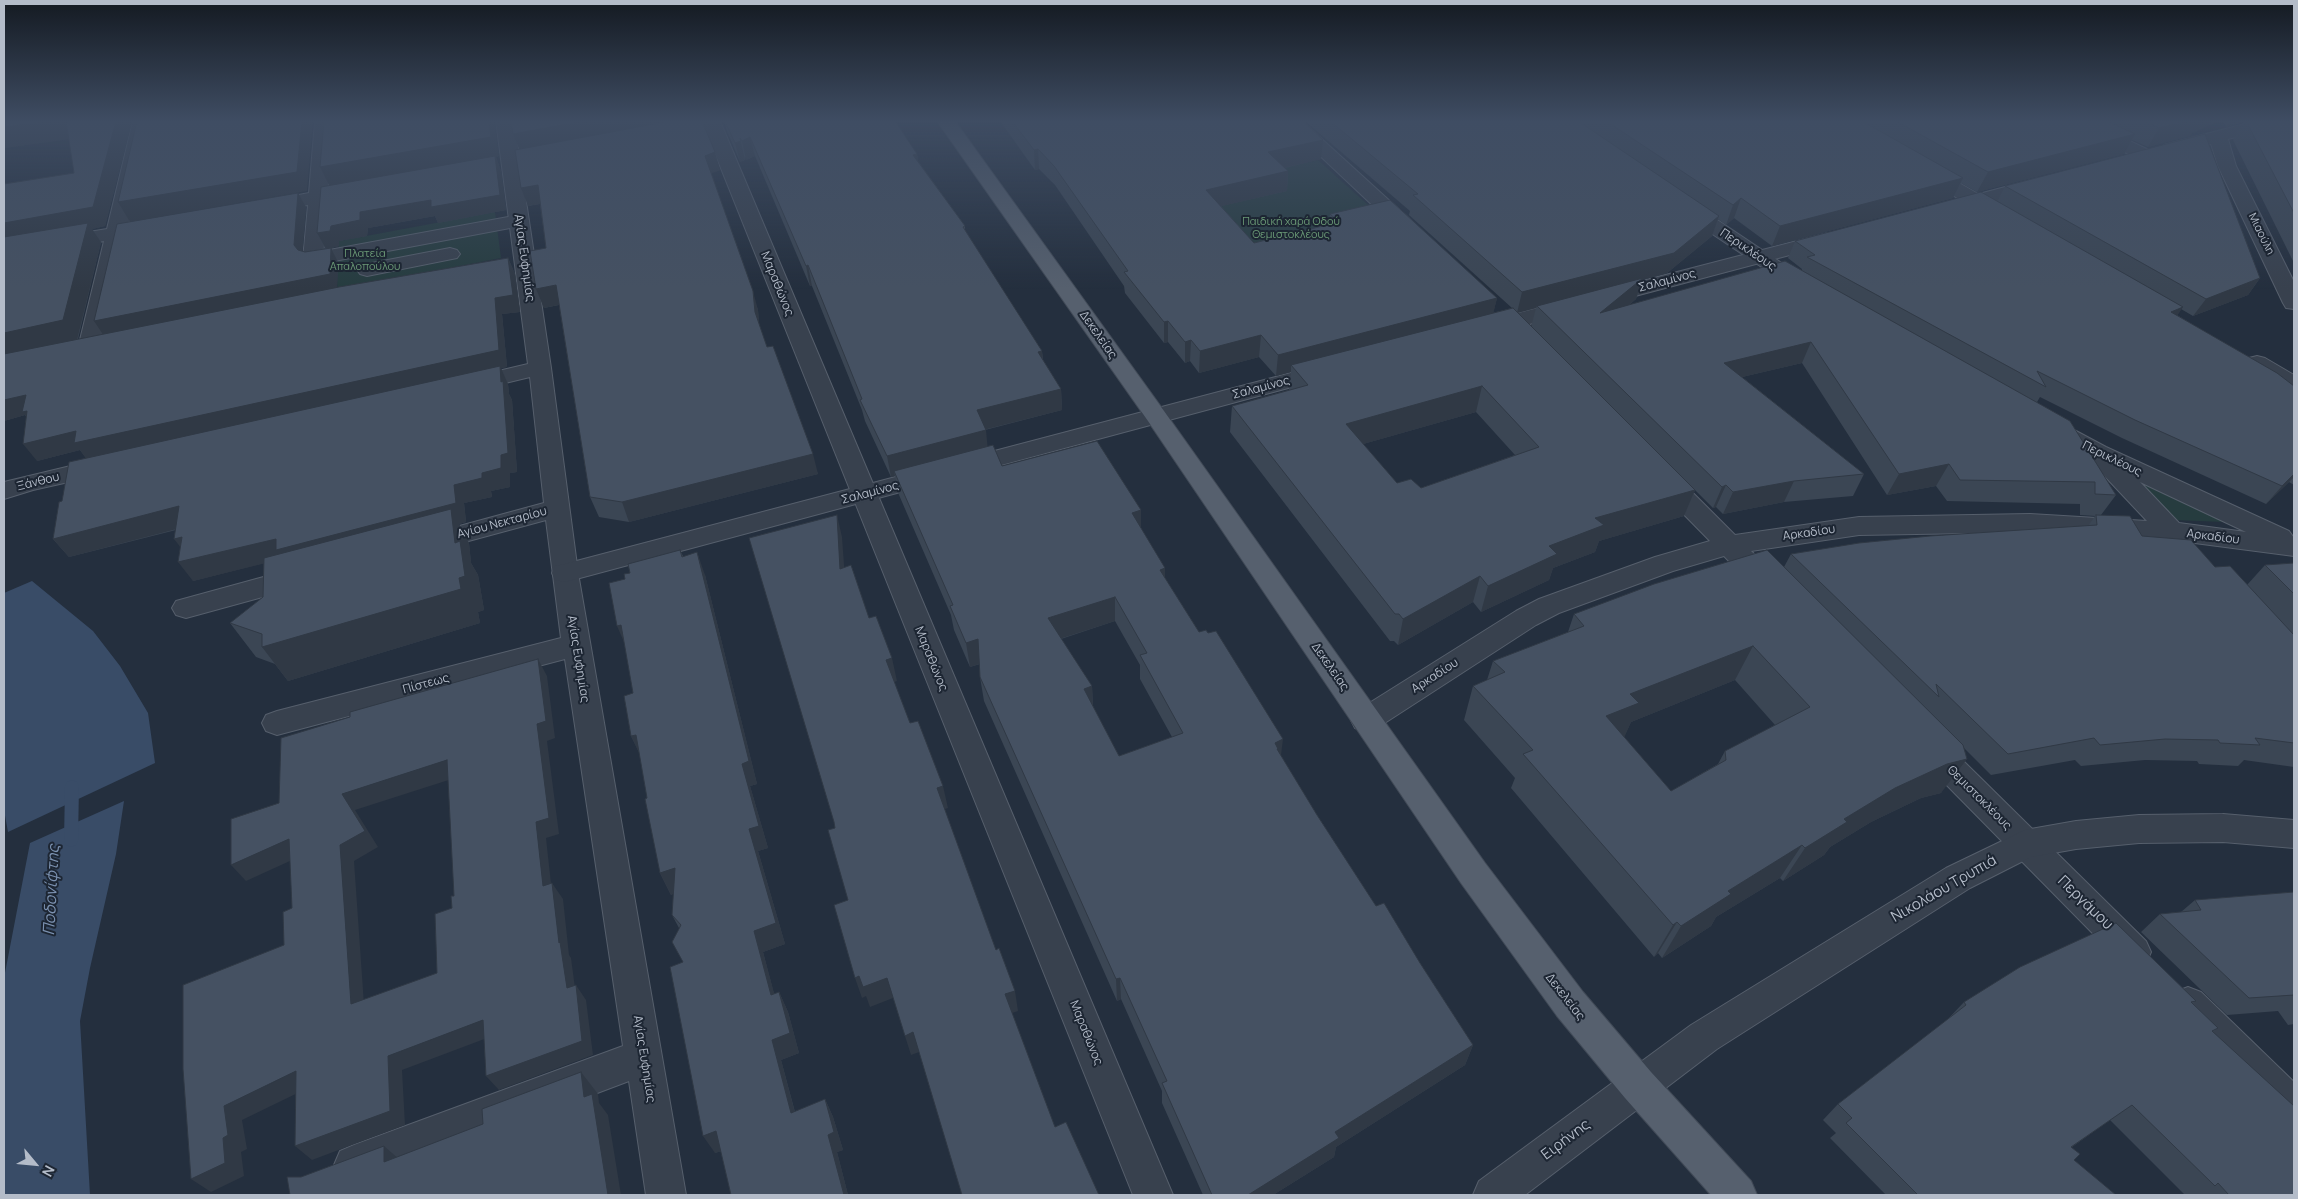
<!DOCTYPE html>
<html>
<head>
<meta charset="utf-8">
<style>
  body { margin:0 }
  #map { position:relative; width:2298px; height:1199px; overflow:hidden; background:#242f3e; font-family:Manrope,sans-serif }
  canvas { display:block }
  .frame { position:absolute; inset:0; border:5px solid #b4bcc9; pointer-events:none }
  .north { position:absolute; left:10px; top:1139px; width:50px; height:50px; -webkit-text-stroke:4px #1d2633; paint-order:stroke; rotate:118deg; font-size:14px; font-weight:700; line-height:20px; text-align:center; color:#b4bcc9 }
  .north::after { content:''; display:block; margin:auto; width:18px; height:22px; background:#b4bcc9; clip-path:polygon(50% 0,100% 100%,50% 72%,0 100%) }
</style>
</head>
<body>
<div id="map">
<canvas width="2298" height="1199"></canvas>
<div class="frame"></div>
<div class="north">N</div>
</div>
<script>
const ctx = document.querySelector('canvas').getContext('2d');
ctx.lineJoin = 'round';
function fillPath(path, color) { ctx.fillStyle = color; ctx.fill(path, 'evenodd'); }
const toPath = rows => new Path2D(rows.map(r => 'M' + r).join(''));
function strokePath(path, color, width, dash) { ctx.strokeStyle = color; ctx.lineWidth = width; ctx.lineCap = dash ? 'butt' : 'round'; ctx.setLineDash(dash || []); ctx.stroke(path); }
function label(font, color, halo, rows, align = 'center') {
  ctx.font = font + ' Manrope,sans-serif'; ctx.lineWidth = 4; ctx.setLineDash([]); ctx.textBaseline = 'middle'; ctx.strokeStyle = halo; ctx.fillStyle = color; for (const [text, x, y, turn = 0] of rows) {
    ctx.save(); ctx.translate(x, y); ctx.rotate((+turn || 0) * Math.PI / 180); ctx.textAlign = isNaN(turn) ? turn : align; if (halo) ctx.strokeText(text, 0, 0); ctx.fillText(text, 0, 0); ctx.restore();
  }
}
fillPath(toPath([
  [1318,160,1386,221,1299,289,1219,207,1266,172],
  [495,212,501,258,337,290,339,241],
  [2134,480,2224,522,2173,520]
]), '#263c3f');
fillPath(toPath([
  [32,581,93,631,120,666,148,713,155,763,8,832,4,810,4,593],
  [124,801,116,854,90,968,80,1021,90,1195,4,1195,4,978,30,843]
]), '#394c67');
fillPath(toPath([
  [72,780,77,782,79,786,78,841,76,845,71,847,66,845,64,841,65,786,67,782,72,780]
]), '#394c67');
const pedestrian = toPath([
  [519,215,526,217,529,221,526,225,313,265,306,263,303,259,306,255,313,253,519,215],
  [450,248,457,250,460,254,457,258,367,276,360,274,357,270,360,266,367,264,450,248]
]);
const minor = toPath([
  [133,121,151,121,128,225,151,221,158,223,161,227,158,231,125,237,100,348,97,353,89,355,81,353,78,348,104,241,4,258,4,246,107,229,133,121],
  [315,121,333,121,328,190,357,184,364,186,366,190,364,194,327,201,323,259,320,263,313,265,306,263,303,259,308,205,264,213,257,211,254,207,257,203,309,193,315,121],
  [496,121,514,121,551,368,578,573,686,1195,646,1195,629,1081,354,1185,340,1179,334,1165,340,1151,354,1145,623,1046,565,659,277,735,266,731,262,723,266,715,277,711,561,638,546,520,428,552,419,549,415,543,419,537,544,503,530,377,468,392,460,390,457,385,460,380,528,364,496,121],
  [702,121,720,121,1173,1195,1133,1195,702,121],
  [1283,121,1302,121,1415,224,1418,228,1415,232,1408,234,1401,232,1283,121],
  [2065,121,2088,121,2153,152,2156,156,2153,160,2147,161,2141,160,2068,125,2065,121],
  [1926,166,1933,168,2008,211,2011,215,2008,219,2001,221,1994,219,1919,176,1917,172,1919,168,1926,166],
  [1685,201,1692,203,1810,282,1813,286,1810,290,1803,292,1796,290,1678,211,1675,207,1678,203,1685,201],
  [2257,356,2265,358,2294,375,2294,392,2286,390,2249,368,2246,363,2249,358,2257,356],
  [2053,421,2061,423,2106,447,2289,531,2294,538,2294,556,2187,542,2177,546,2168,543,2164,539,2030,532,1859,535,1751,551,1779,578,1783,585,1779,592,1769,595,1759,592,1724,556,1673,571,1559,613,1536,625,1377,728,1366,732,1355,728,1351,720,1355,712,1516,611,1539,599,1655,557,1710,541,1655,485,1652,479,1655,473,1664,471,1673,473,1735,535,1859,517,2030,514,2147,521,2098,469,2095,462,2045,433,2041,428,2045,423,2053,421],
  [2140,482,2246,532,2179,523,2140,482],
  [104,458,113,460,116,466,113,472,33,490,4,499,4,482,104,458],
  [300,567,310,570,314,577,310,584,186,618,176,615,172,608,176,601,300,567],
  [1929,735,1940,738,2146,941,2151,952,2146,963,2134,968,2122,963,1918,756,1914,747,1918,738,1929,735],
  [2188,987,2201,992,2294,1082,2294,1127,2280,1122,2175,1016,2170,1004,2175,992,2188,987]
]);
const tertiary = toPath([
  [2256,121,2286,121,2283,125,2228,139,2236,166,2294,282,2294,309,2286,308,2283,303,2218,166,2211,144,2170,154,2164,153,2161,149,2164,145,2256,121],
  [2039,178,2046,180,2048,184,2046,188,1952,213,1945,211,1942,207,1945,203,2039,178],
  [1828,233,1835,235,1838,239,1835,243,1488,335,1480,333,1477,328,1480,323,1828,233],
  [1325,364,1333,366,1336,371,1333,376,565,582,555,580,552,573,555,566,565,564,1325,364],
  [2223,814,2294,820,2294,848,2223,842,2139,843,2076,849,2031,857,1970,888,1717,1049,1525,1195,1473,1195,1479,1181,1691,1025,1946,868,2025,830,2076,821,2139,815,2223,814]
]);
const primary = toPath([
  [937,121,955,121,1164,411,1485,863,1583,992,1651,1072,1751,1181,1757,1195,1711,1195,1625,1098,1557,1016,1461,883,1148,421,937,121]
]);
strokePath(pedestrian, '#565f6c', 2);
strokePath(minor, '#565f6c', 2);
strokePath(tertiary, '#565f6c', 2);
strokePath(primary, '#414a57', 2);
fillPath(pedestrian, '#38414e');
fillPath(minor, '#38414e');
fillPath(tertiary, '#38414e');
fillPath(primary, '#56606e');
fillPath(toPath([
  [4,121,132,121,105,226,92,229,101,242,78,339,103,334,298,193,306,207,302,251,305,252,325,248,317,233,330,186,320,167,324,121,494,121,499,156,496,157,501,171,506,210,438,223,435,216,368,228,367,236,339,241,339,246,331,248,338,262,337,288,508,258,515,274,520,312,502,314,507,367,501,368,508,384,509,394,512,400,517,472,510,473,510,487,491,491,492,497,464,503,466,522,459,524,469,543,471,563,478,575,484,610,478,612,480,623,288,681,275,664,256,657,230,623,263,597,264,563,193,581,180,547,176,530,69,557,53,539,62,501,86,458,80,450,37,461,27,418,25,415,4,421,4,184,74,173,69,139,4,148],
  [724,121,895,121,917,154,918,161,965,226,965,231,1042,351,1043,360,1061,389,1062,410,985,430,987,447,1002,466,1141,510,1141,528,1165,578,1199,632,1281,756,1317,815,1376,906,1420,963,1473,1045,1465,1065,1336,1147,1334,1157,1273,1195,1203,1195,1162,1103,1162,1091,1121,999,1117,1001,984,701,980,677,980,664,970,667,954,630,951,615,899,495,895,476,891,477,865,421,862,410,812,286,810,286,755,156,746,160,745,157,745,160,740,162,726,129],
  [1115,621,1140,665,1140,679,1172,737,1119,756,1093,707,1092,686,1061,639],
  [1000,121,1303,121,1321,159,1285,168,1288,171,1287,191,1221,206,1254,243,1328,225,1330,214,1497,298,1493,313,1512,308,1409,215,1410,211,1305,121,2219,121,2192,133,2190,136,2148,147,2132,140,2124,154,1977,192,1961,183,1953,198,1772,246,1734,218,1726,225,1718,219,1712,236,1667,273,1642,280,1636,299,1629,305,1802,270,1802,269,1788,258,1795,241,1997,202,2005,186,2260,278,2248,295,2193,316,2181,309,2177,315,2294,386,2294,485,2289,482,2266,504,2122,438,2040,397,2037,402,2116,495,2101,515,2142,536,2215,567,2247,585,2265,565,2294,563,2294,767,2244,760,2238,766,2199,764,2197,761,2145,760,2081,766,2075,760,1991,775,1964,748,1941,793,1921,798,1871,822,1830,847,1824,855,1783,881,1780,878,1716,917,1711,926,1662,958,1658,953,1654,957,1511,788,1515,778,1464,720,1473,686,1487,680,1493,661,1568,632,1574,614,1784,567,1791,554,2088,526,2095,516,2080,515,2080,504,1947,501,1936,486,1887,495,1802,363,1742,377,1864,474,1853,496,1784,502,1723,514,1716,507,1713,508,1695,490,1684,516,1599,541,1595,552,1553,568,1549,580,1481,612,1473,602,1398,645,1394,641,1390,641,1230,432,1232,406,1289,390,1291,372,1276,376,1259,357,1199,373,1190,361,1185,363,1168,342,1164,343,1125,293,1124,286,1055,185,1039,169,1035,170],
  [1536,308,1531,327,1517,313],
  [1476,412,1515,455,1421,488,1397,483,1363,444],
  [1735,680,1775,725,1725,751,1718,764,1671,791,1624,737,1631,722],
  [2223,121,2294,121,2294,263,2233,140,2244,122,2226,127],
  [519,149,720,170,711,173,758,310,759,325,767,347,818,474,629,522,599,517,590,497,559,305,544,308,536,289,546,248,540,204,528,206],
  [680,550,683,556,705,575,757,784,750,786,768,848,758,851,785,944,763,952,774,994,779,992,788,1012,799,1053,781,1060,795,1112,825,1099,833,1117,843,1150,837,1152,848,1195,731,1195,721,1151,715,1153,683,962,679,928,672,915,674,893,671,895,660,873,640,754,631,736,633,693,625,579,630,573],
  [2294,892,2294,1024,2288,1025,2278,1011,2227,1015,2141,932,2160,914,2181,912,2195,900],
  [2196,1001,2193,1003,2218,1028,2213,1032,2294,1195,2185,1195,2110,1120,2072,1147,2074,1160,2116,1195,1886,1195,1830,1138,1836,1133,1823,1120,1838,1104,1947,1020,1964,1002]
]), '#3b4654');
fillPath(toPath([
  [50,121,67,121,78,138,4,148,4,127],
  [116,121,132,121,105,226,92,229,101,242,77,340,4,357,4,223,93,207],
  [302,121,313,121,307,191,130,222,118,202],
  [489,121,494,121,499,156,496,157,501,171,506,210,438,223,435,216,368,228,367,236,339,241,339,246,331,248,338,262,337,289,104,336,94,321,326,249,317,233,331,226,360,212,431,200,500,195,330,187,320,167],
  [584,121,691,121,521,153,513,134],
  [2186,121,2219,121,2192,133,2190,136,2148,147,2159,128],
  [2230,121,2245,121,2244,122,2226,127],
  [2135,134,2124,154,1977,192,1988,172],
  [750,137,755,156,746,160,742,141],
  [740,138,745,160,740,162,735,143],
  [1323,140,1321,159,1266,172,1268,152],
  [1038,149,1039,169,1035,170,1034,150],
  [715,152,720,170,710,174,705,156],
  [917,154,920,173,913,155],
  [1288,171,1287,191,1205,210,1206,190],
  [1963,178,1953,198,1772,246,1780,226],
  [538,185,545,203,528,206,521,188],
  [298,193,306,207,302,260,294,245],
  [1741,198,1734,218,1726,225,1733,205],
  [1719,216,1712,236,1667,273,1642,280,1636,299,1594,334,1600,313,1537,306,1536,308,1517,313,1522,292],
  [508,258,515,274,520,312,502,314,507,367,501,368,508,384,509,394,512,400,517,472,510,473,510,487,491,491,492,497,464,503,466,522,459,524,469,543,471,563,478,575,484,610,478,612,480,623,288,681,262,647,282,559,193,581,178,562,276,539,456,503,87,460,80,450,37,461,23,444,495,298],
  [808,265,812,286,810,286,806,266],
  [2260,278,2248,295,2193,316,2206,299],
  [556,285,563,304,544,308,536,289],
  [753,291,758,310,760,331,755,312],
  [1497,298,1492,319,1291,365,1291,372,1276,376,1278,355],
  [2183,307,2171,325,2171,312],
  [1168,321,1168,342,1164,343,1164,322],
  [1261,335,1259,357,1199,373,1200,351],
  [1191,340,1190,361,1185,363,1185,342],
  [1811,342,1802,363,1716,383,1724,363],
  [1042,351,1043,371,1038,352],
  [1482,386,1476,412,1342,450,1346,424],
  [1061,389,1062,410,979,431,977,410],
  [26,395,36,429,25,415,4,421,4,400],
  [986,430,988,451,894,471,895,476,891,477,887,456],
  [813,454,818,474,629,522,622,502],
  [1949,464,1936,486,1887,495,1899,474],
  [2294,474,2294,477,2289,482,2266,504,2282,486],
  [1794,481,1784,502,1723,514,1733,492],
  [1726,485,1716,507,1713,508,1722,487],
  [1695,490,1684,516,1599,541,1595,552,1553,568,1549,580,1481,612,1488,586,1549,546,1595,518],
  [179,506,192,525,69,557,53,539],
  [1141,510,1141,534,1132,513],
  [837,515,842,537,846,592,840,569],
  [182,537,189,558,174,539],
  [697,552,705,575,757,784,750,786,768,848,758,851,785,944,763,952,780,1015,771,995,754,931,749,829,742,764],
  [1165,568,1165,592,1160,570],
  [1480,576,1473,602,1398,645,1403,619],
  [1115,597,1115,621,1050,642,1048,618],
  [621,625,627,649,617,626],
  [978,639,982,663,970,667,966,643],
  [1753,646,1735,680,1631,722,1624,738,1606,716,1630,694],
  [892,658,897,681,891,683,886,660],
  [538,659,547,676,555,738,547,741,559,834,546,838,553,902,543,886,536,822],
  [1092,686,1093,710,1084,689],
  [636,735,642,759,631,736],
  [1283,739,1280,763,1275,743],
  [1967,759,1941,793,1921,798,1871,822,1830,847,1824,855,1783,881,1805,848,1844,819,1895,788,1947,764],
  [447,760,458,777,355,810,378,847,354,861,365,1019,351,1004,340,845,342,794],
  [943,786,948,808,942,810,937,788],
  [289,839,303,855,246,881,231,865],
  [1802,845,1780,878,1716,917,1711,926,1662,958,1681,926,1728,891],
  [675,868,686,889,671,895,660,873],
  [552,883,563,899,569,955,571,958,577,1003,567,988,559,943],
  [1677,922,1658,953,1654,957,1673,925],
  [859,976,887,978,893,998,870,1007,866,996,862,998,855,978],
  [1120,978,1121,999,1117,1001,1116,979],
  [576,985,586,1000,593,1055,499,1090,486,1076],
  [1015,991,1018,1011,1009,1014,1005,994],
  [779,992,788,1012,799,1053,781,1060,800,1132,791,1113,772,1040],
  [483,1020,495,1035,402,1070,405,1125,312,1160,295,1146,388,1056],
  [913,1032,919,1052,911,1055,905,1036],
  [1473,1045,1465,1065,1336,1147,1334,1157,1273,1195,1248,1195,1335,1132],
  [296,1071,312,1086,242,1120,247,1149,241,1152,244,1176,211,1192,191,1179,223,1138,224,1106],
  [581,1072,598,1094,599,1103,608,1115,621,1195,608,1195,584,1097],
  [825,1099,833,1117,843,1150,837,1152,848,1195,844,1195,828,1135],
  [716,1131,728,1149,715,1153,703,1136],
  [384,1146,407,1166,384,1162]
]), '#303945');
const building = toPath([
  [4,121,50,121,4,127,4,121],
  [66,121,116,121,93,207,4,223,4,184,74,173,66,121],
  [137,121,302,121,297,172,118,202,137,121],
  [324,121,489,121,491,137,320,167,324,121],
  [511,121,584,121,513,134,511,121],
  [670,121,702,121,715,152,705,156,753,291,755,312,767,347,773,346,813,454,622,502,590,497,556,285,536,289,530,251,546,248,538,185,521,188,515,150,670,121],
  [725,121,895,121,917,154,913,155,965,226,963,227,1042,351,1038,352,1061,389,977,410,986,430,887,456,860,400,862,399,808,265,806,266,750,137,742,141,740,138,741,141,735,143,725,121],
  [1012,121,1303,121,1323,140,1268,152,1288,171,1206,190,1254,243,1339,222,1330,214,1390,200,1497,298,1278,355,1261,335,1200,351,1191,340,1185,342,1168,321,1164,322,1124,272,1128,271,1054,166,1038,149,1034,150,1012,121],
  [1330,121,1578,121,1719,216,1674,253,1522,292,1413,195,1418,194,1330,121],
  [1606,121,1862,121,1963,178,1780,226,1741,198,1733,205,1606,121],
  [1896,121,2107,121,2135,134,1988,172,1896,121],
  [2145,121,2186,121,2159,128,2145,121],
  [2246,121,2294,121,2294,213,2246,121],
  [2205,134,2260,278,2206,299,2005,186,2205,134],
  [495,156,500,195,431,207,431,200,360,212,360,220,331,226,330,231,317,233,321,187,495,156],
  [1981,192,2183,307,2171,312,2277,373,2294,386,2294,474,2282,486,2135,420,2037,371,2046,387,1807,257,1815,255,1795,241,1981,192],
  [298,193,294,245,298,250,305,252,331,248,330,274,94,321,117,224,298,193],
  [88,223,63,320,4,333,4,237,88,223],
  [508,258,513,295,495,298,499,350,74,443,76,431,23,444,27,411,22,412,26,395,4,400,4,354,339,287,508,258],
  [1785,261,2070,421,2116,495,2095,494,2095,482,1960,480,1949,464,1899,474,1811,342,1724,363,1864,474,1794,481,1733,492,1726,485,1722,487,1537,306,1643,278,1600,313,1785,261],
  [1513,308,1695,490,1595,518,1604,525,1549,546,1557,554,1488,586,1480,576,1403,619,1399,614,1395,614,1232,406,1308,385,1291,365,1513,308],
  [1482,386,1539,447,1421,488,1411,479,1397,483,1346,424,1482,386],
  [500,366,501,382,503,381,508,453,501,455,501,468,482,473,482,478,454,485,456,503,276,550,276,539,178,562,182,537,174,539,179,506,53,539,59,502,62,501,69,462,500,366],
  [1097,441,1141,510,1132,513,1165,568,1160,570,1199,632,1206,630,1208,633,1216,631,1283,739,1275,743,1278,749,1277,749,1317,815,1376,906,1384,903,1420,963,1473,1045,1335,1132,1339,1138,1248,1195,1212,1195,1162,1083,1167,1081,1120,978,1116,979,980,677,978,639,966,643,950,606,953,605,894,471,993,445,1002,466,1097,441],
  [1115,597,1147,653,1140,655,1183,733,1119,756,1084,689,1092,686,1048,618,1115,597],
  [451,509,455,543,460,541,465,576,459,578,461,589,262,647,262,634,230,623,263,597,264,558,451,509],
  [837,515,840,569,851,565,869,618,876,616,892,658,886,660,910,723,918,721,943,786,937,788,996,950,999,948,1015,991,1005,994,1055,1127,1066,1122,1099,1195,961,1195,962,1195,913,1032,905,1036,887,978,863,987,859,976,855,978,834,905,848,900,828,830,835,828,834,822,749,538,837,515],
  [2096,515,2130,516,2142,536,2191,540,2215,567,2230,566,2294,635,2294,743,2255,738,2260,745,2220,743,2218,740,2165,739,2100,745,2094,738,2008,754,1936,684,1939,697,1791,554,1859,543,1930,536,2097,525,2096,515],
  [680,550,682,557,697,552,749,761,742,764,759,826,749,829,776,923,754,931,771,995,779,992,790,1033,772,1040,791,1113,825,1099,834,1132,828,1135,844,1195,731,1195,716,1131,703,1136,670,967,683,962,672,942,681,925,672,915,675,868,660,873,645,799,647,798,636,735,631,736,624,696,633,693,621,625,617,626,609,583,625,579,624,574,630,573,628,564,680,550],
  [1767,550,1963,745,1967,759,1947,764,1895,788,1844,819,1847,822,1805,848,1802,845,1728,891,1731,894,1681,926,1677,922,1673,925,1523,754,1533,750,1473,686,1505,672,1493,661,1584,626,1574,614,1654,584,1767,550],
  [1753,646,1810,707,1725,751,1726,760,1671,791,1606,716,1639,703,1630,694,1753,646],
  [2294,563,2294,594,2265,565,2294,563],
  [538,659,546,721,537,724,549,818,536,822,543,886,552,883,559,943,560,942,567,988,576,985,582,1041,486,1076,483,1020,388,1056,390,1111,295,1146,296,1071,224,1106,228,1135,223,1138,225,1163,191,1179,183,1069,183,985,284,945,283,912,292,908,289,839,231,865,231,819,279,803,281,738,350,717,350,712,538,659],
  [447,760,454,896,451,896,452,908,435,914,437,973,351,1004,340,845,365,831,342,794,447,760],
  [2294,892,2294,995,2249,998,2160,914,2201,910,2195,900,2294,892],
  [2116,923,2196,1001,2191,1002,2218,1028,2212,1031,2294,1106,2294,1195,2229,1195,2218,1183,2215,1186,2132,1105,2071,1147,2080,1154,2074,1160,2116,1195,1918,1195,1846,1123,1852,1118,1838,1104,1966,1005,1964,1002,2020,967,2116,923],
  [581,1072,584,1097,592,1094,608,1195,290,1195,287,1177,301,1177,384,1146,384,1162,483,1124,482,1109,581,1072]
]);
fillPath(building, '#455162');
strokePath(building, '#303945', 1);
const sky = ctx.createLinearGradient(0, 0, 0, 289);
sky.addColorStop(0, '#141a22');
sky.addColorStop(0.42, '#3f4d63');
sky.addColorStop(1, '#3f4d6300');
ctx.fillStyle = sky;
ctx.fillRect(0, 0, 2298, 289);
label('11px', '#6b9a76', '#1d2633', [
  ["Παιδική χαρά Οδού",1291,222],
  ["Θεμιστοκλέους",1291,235],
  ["Πλατεία",365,254],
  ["Απαλοπούλου",365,267]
]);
label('11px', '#b4bcc9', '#1d2633', [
  ["Μιαούλη",2261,234,64]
]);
label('12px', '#b4bcc9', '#1d2633', [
  ["Περικλέους",1748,250,34],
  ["Αγίας Ευφημίας",524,258,82],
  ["Σαλαμίνος",1667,281,-15],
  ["Μαραθώνος",777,284,68],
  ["Δεκελείας",1098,335,55],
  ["Σαλαμίνος",1261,388,-15],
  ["Περικλέους",2112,459,26],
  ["Ξάνθου",38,482,-14],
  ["Σαλαμίνος",870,493,-15],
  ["Αγίου Νεκταρίου",502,523,-15],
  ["Αρκαδίου",1809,533,-8],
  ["Αρκαδίου",2213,537,7],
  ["Αγίας Ευφημίας",578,659,81],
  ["Μαραθώνος",931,659,68],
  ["Δεκελείας",1330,667,55],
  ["Αρκαδίου",1435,676,-33],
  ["Πίστεως",426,684,-15],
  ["Θεμιστοκλέους",1979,798,45],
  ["Δεκελείας",1565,997,52],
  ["Μαραθώνος",1086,1033,68],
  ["Αγίας Ευφημίας",644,1059,81]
]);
label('15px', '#b4bcc9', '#1d2633', [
  ["Νικολάου Τρυπιά",1944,889,-30],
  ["Περγάμου",2085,903,44],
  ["Ειρήνης",1566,1140,-37]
]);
label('italic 16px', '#7c92b1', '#1d2633', [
  ["Ποδονίφτης",52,890,-87]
]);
</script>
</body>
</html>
